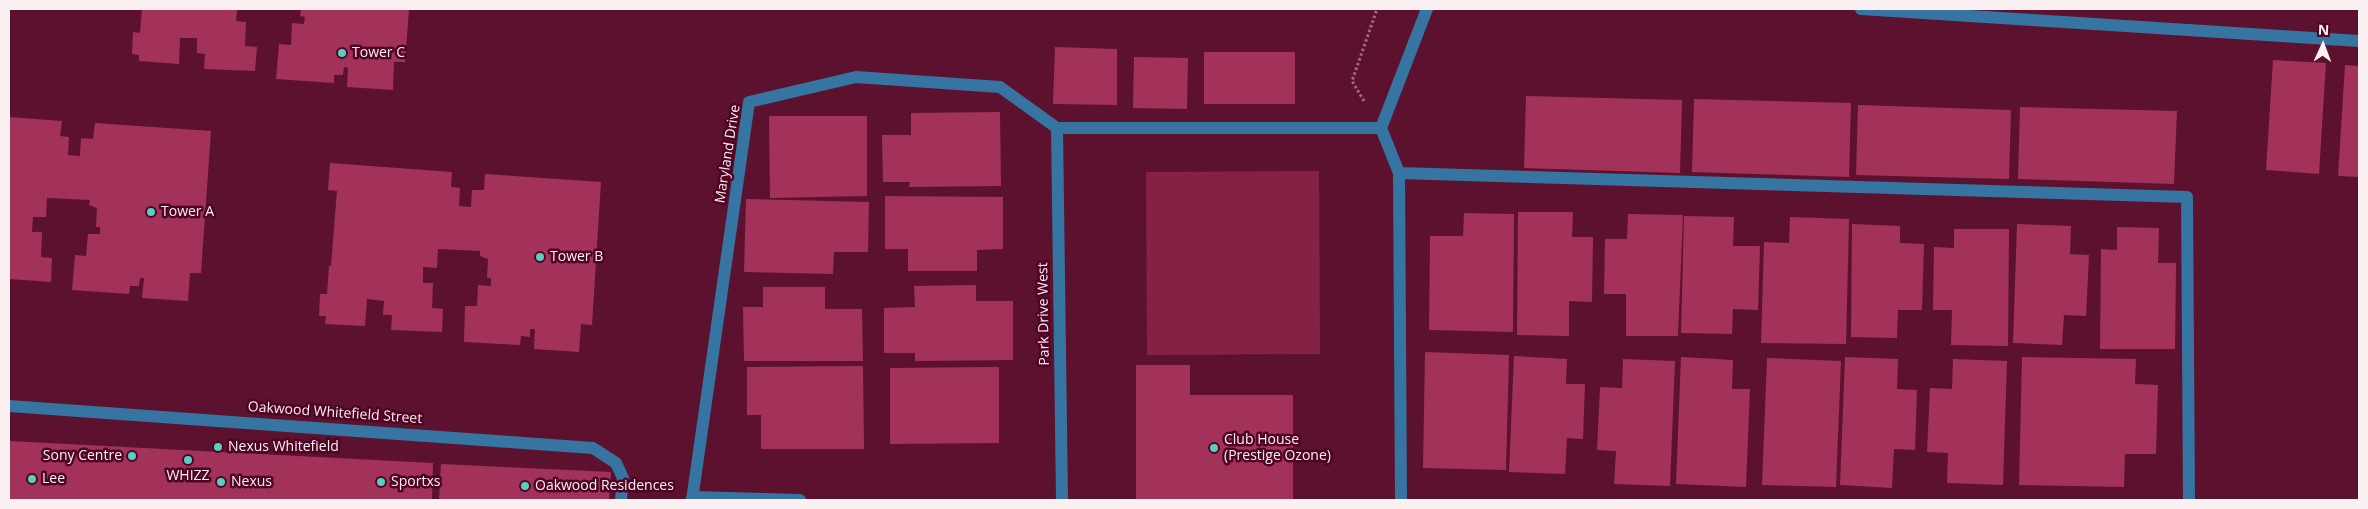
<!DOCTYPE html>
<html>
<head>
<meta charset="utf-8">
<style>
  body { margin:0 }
  #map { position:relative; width:2368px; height:509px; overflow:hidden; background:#5c122e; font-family:"Open Sans",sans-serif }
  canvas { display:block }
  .frame { position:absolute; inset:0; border:10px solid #faf0f2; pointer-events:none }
  .north { position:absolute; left:2298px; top:20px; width:50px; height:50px; -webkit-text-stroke:4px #500424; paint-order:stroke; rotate:2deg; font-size:14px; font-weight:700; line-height:20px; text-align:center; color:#faf0f2 }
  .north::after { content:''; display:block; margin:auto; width:18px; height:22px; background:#faf0f2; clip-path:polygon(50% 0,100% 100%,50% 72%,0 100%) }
</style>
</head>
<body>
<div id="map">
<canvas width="2368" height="509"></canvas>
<div class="frame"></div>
<div class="north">N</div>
</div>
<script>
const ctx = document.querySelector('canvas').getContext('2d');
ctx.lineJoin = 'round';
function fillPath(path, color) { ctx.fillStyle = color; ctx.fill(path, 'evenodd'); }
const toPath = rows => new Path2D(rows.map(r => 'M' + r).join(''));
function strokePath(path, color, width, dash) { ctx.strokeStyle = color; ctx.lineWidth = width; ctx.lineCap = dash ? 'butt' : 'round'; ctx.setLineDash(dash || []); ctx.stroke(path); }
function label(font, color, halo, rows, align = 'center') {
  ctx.font = font + ' "Open Sans",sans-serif'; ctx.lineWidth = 5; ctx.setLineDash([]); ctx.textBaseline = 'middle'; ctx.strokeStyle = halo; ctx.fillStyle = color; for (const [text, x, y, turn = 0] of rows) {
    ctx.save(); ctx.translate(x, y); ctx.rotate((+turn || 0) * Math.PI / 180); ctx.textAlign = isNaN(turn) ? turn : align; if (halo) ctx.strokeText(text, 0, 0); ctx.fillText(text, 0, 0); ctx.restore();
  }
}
fillPath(toPath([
  [1319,171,1320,354,1147,355,1146,172]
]), '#862146');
fillPath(toPath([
  [142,9,237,9,236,21,246,22,245,46,257,47,255,71,204,69,205,54,197,53,197,38,180,38,179,64,139,61,139,55,132,54,133,32,140,33],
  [301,9,409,9,405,62,394,62,393,90,347,87,348,68,344,67,343,75,334,75,334,83,276,79,279,44,291,45,292,23,304,24,305,17,300,16],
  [1055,47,1117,49,1117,105,1053,104],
  [1204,52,1295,52,1295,104,1204,104],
  [1134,57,1188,58,1187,109,1133,108],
  [2273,60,2326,63,2319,174,2266,170],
  [2345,65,2359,66,2359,177,2338,176],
  [1526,96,1682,100,1680,173,1524,168],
  [1694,99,1851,103,1849,177,1692,172],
  [1858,105,2011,110,2009,179,1856,175],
  [2020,107,2177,111,2174,184,2018,179],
  [1000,112,1001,186,909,187,910,182,883,182,882,135,911,135,911,113],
  [769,116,867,116,867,196,770,198],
  [9,117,62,121,60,136,69,137,68,155,80,156,81,138,93,139,95,123,211,131,201,273,190,273,188,301,142,298,144,278,140,278,139,286,130,286,129,294,72,290,75,255,86,256,88,234,100,234,100,227,96,227,97,208,89,205,90,200,47,198,46,217,33,217,32,232,42,232,41,257,52,258,51,282,9,279],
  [330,163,452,172,451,187,460,188,459,206,471,207,472,190,484,190,485,174,601,182,592,325,581,324,579,352,534,349,535,329,530,329,530,337,521,336,520,345,464,342,465,306,477,306,478,285,491,286,491,278,487,278,488,259,480,256,480,251,438,249,437,268,423,267,423,283,433,283,432,308,443,309,442,332,391,330,392,315,383,315,384,301,367,299,365,326,325,324,326,316,319,316,320,294,327,294,329,266,331,266,337,191,328,190],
  [885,196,1003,197,1003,249,977,250,977,271,908,271,908,249,885,249],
  [746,199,869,202,868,252,834,252,833,274,744,272],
  [1518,212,1573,212,1572,237,1593,237,1592,302,1569,301,1569,336,1517,335],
  [1464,213,1514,214,1513,332,1429,330,1430,236,1463,236],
  [1628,214,1683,215,1678,336,1626,336,1626,294,1604,294,1605,239,1627,239],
  [1684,216,1734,217,1733,246,1760,246,1758,310,1733,309,1732,334,1681,333],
  [1790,217,1849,219,1846,344,1761,343,1764,242,1789,243],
  [1852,224,1900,226,1900,243,1924,244,1922,310,1898,310,1897,338,1851,337],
  [2017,224,2071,226,2070,254,2089,255,2086,316,2064,315,2062,345,2013,343],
  [2117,227,2159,228,2158,263,2176,263,2175,349,2100,349,2101,249,2117,250],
  [1954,229,2009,229,2008,346,1951,345,1952,310,1933,310,1934,247,1954,248],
  [976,285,976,301,1013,301,1013,360,915,361,915,353,884,353,884,308,915,307,914,286],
  [763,287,825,287,825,309,862,309,863,361,744,361,743,307,763,307],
  [1425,352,1509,355,1506,470,1423,468],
  [1514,356,1567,359,1566,384,1585,384,1583,439,1567,438,1565,474,1509,472],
  [1681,357,1733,360,1732,389,1750,389,1746,487,1676,484],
  [1845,357,1898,359,1897,389,1917,390,1915,450,1894,449,1892,488,1840,485],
  [2022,357,2136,359,2135,384,2158,385,2156,454,2125,454,2124,487,2019,485],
  [1767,358,1841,361,1836,487,1762,485],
  [1623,359,1675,361,1670,486,1614,484,1616,451,1597,450,1600,387,1622,388],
  [1953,359,2007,361,2003,485,1947,483,1948,453,1927,452,1930,388,1952,389],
  [1136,365,1190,365,1190,395,1293,395,1293,500,1136,500],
  [863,366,864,449,761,449,761,415,747,415,747,367],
  [999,367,999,443,890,444,890,368],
  [9,441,433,463,432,500,9,500],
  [441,464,611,472,609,500,439,500]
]), '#a3325a');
strokePath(toPath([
  [1364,101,1352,81,1377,9]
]), '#9d6d7e', 3, [2.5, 2.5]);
strokePath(toPath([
  [9,406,593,448,616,463,623,478,621,500]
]), '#3674a1', 12);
strokePath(toPath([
  [1861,9,2359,41],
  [1057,128,1062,500],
  [1057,128,1381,128],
  [1399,173,2187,197,2189,500],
  [692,497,800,500],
  [692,500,749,102,856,77,1000,87,1057,128],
  [1401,500,1399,173,1381,128,1427,9]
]), '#3674a1', 12);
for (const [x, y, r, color] of [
  [342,53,5,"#59cebe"],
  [151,212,5,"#59cebe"],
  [540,257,5,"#59cebe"],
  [218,447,5,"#59cebe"],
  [1214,448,5,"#59cebe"],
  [132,456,5,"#59cebe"],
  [188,460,5,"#59cebe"],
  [32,479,5,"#59cebe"],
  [221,482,5,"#59cebe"],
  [381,482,5,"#59cebe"],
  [525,486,5,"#59cebe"]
]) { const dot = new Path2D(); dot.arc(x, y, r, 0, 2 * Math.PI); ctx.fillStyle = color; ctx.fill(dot); strokePath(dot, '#500424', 2); }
label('14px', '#faf0f2', '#500424', [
  ["Tower C",352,53],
  ["Tower A",161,212],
  ["Tower B",550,257],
  ["Club House",1224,440],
  ["(Prestige Ozone)",1224,456],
  ["Nexus Whitefield",228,447],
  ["Sony Centre",122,456,"right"],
  ["WHIZZ",188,476,"center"],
  ["Lee",42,479],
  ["Nexus",231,482],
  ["Sportxs",391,482],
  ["Oakwood Residences",535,486]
], 'left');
label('14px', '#faf0f2', '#500424', [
  ["Maryland Drive",728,154,-81],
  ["Park Drive West",1044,314,-91],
  ["Oakwood Whitefield Street",335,413,4]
]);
</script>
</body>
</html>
